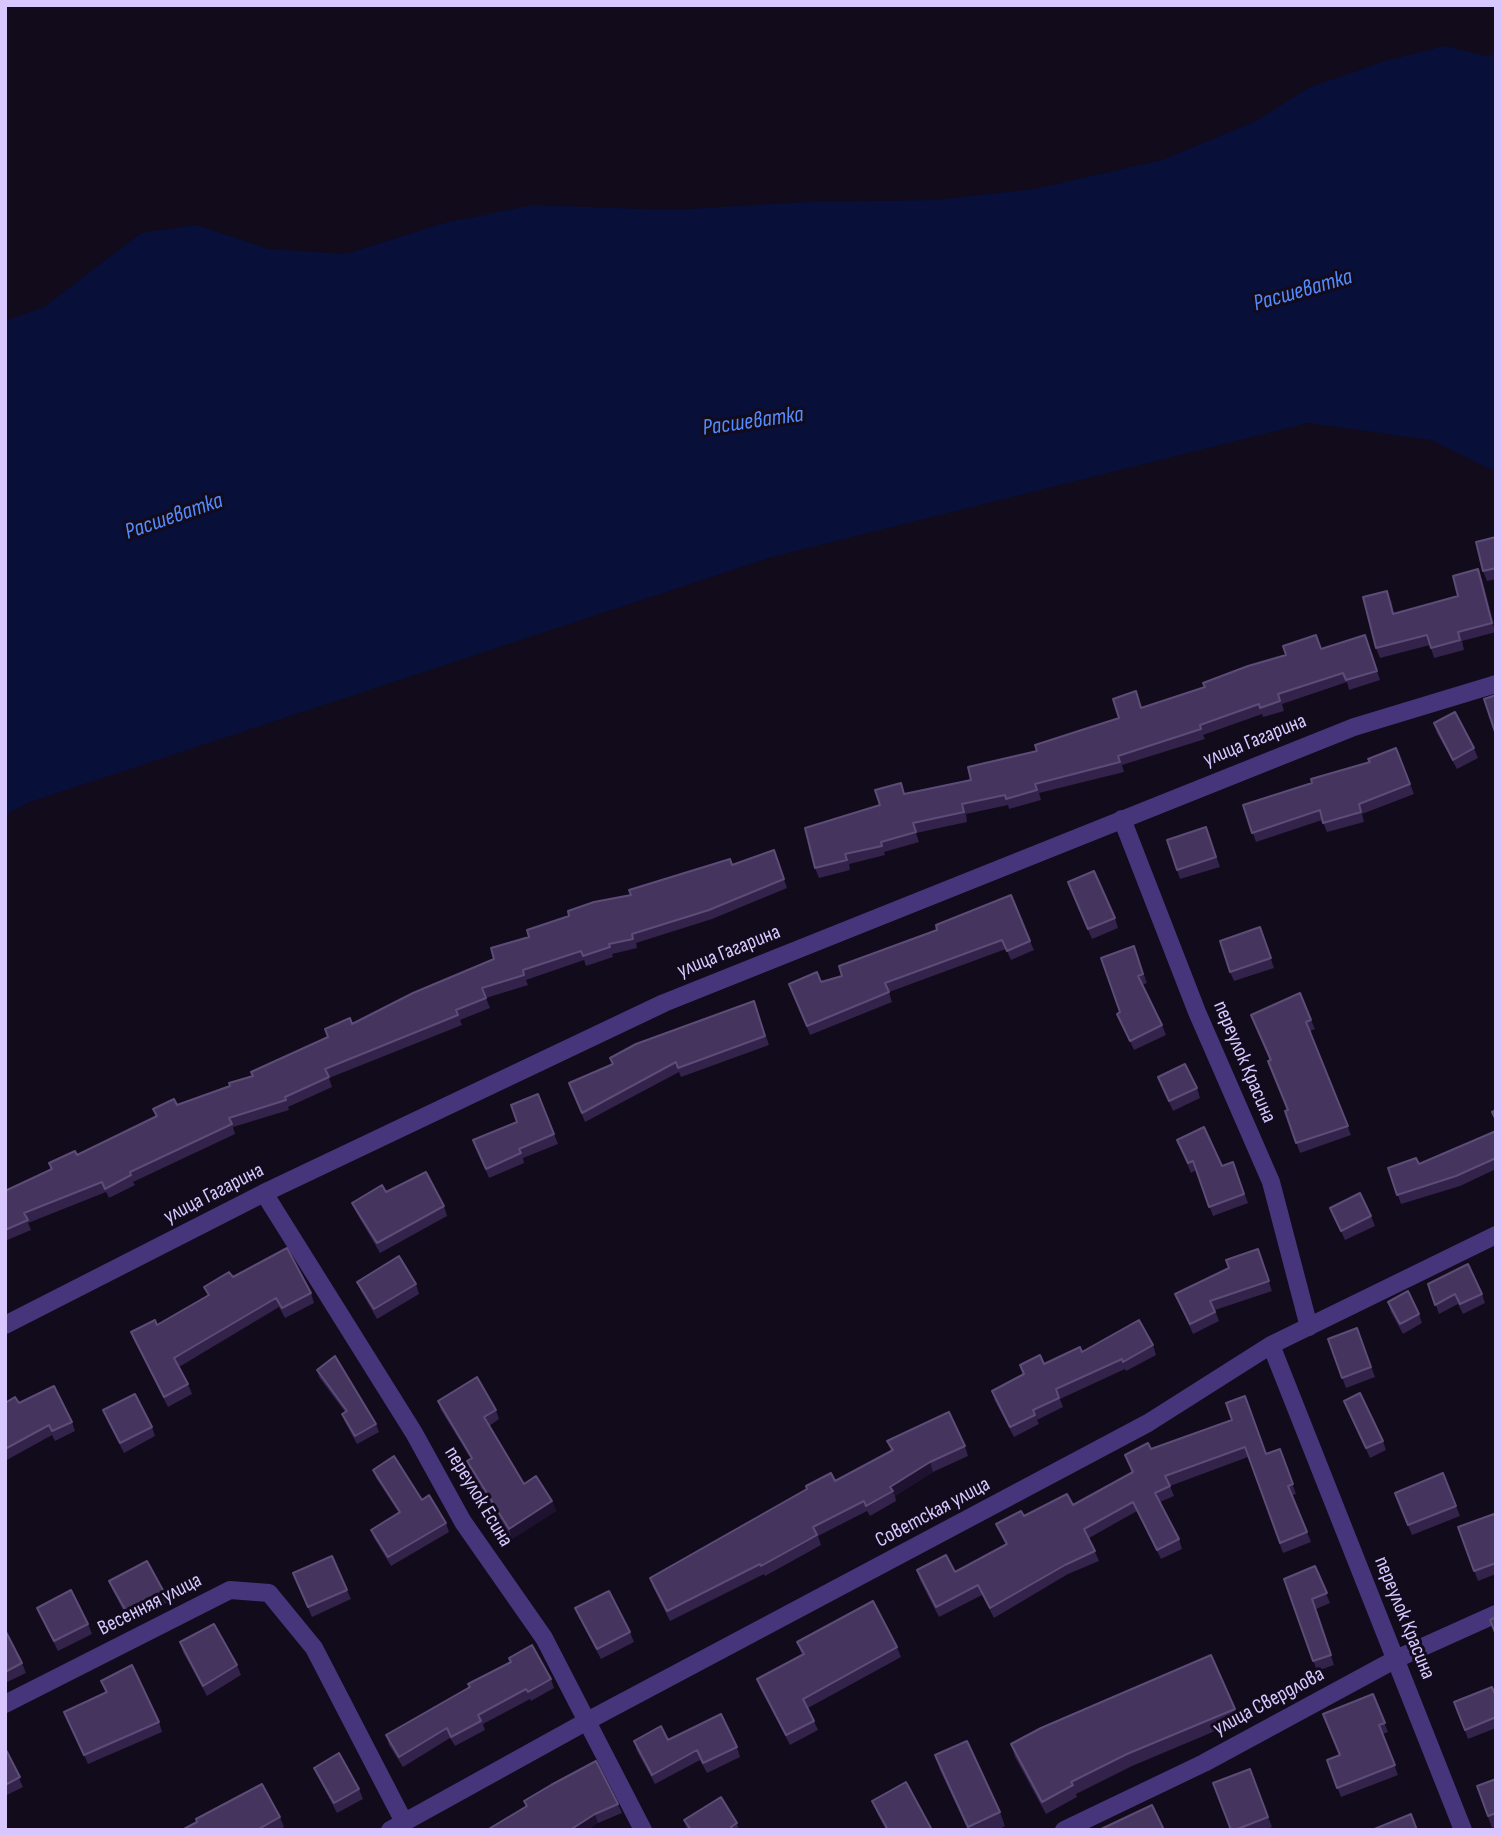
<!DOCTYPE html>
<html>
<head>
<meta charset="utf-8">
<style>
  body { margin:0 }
  #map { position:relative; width:1501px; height:1835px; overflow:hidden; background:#110b1c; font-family:"Sofia Sans Condensed",sans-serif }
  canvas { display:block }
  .frame { position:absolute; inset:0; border:7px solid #d8c6ff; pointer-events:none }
</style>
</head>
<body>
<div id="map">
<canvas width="1501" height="1835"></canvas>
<div class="frame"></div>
</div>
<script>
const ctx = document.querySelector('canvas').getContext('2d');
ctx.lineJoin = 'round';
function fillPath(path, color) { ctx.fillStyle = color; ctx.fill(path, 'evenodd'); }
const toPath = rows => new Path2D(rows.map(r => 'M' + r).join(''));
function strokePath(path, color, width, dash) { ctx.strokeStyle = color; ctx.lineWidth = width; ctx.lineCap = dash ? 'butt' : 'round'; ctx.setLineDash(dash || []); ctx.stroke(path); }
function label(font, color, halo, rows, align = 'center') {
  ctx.font = font + ' "Sofia Sans Condensed",sans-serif'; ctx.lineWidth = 6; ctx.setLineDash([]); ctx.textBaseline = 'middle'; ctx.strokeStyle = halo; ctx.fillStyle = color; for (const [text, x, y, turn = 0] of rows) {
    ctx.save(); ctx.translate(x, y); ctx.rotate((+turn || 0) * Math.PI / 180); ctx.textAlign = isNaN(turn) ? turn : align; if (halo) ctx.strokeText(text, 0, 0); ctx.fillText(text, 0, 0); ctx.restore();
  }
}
fillPath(toPath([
  [1445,46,1485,56,1496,54,1496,472,1431,440,1308,423,772,557,30,802,5,815,5,321,44,307,141,233,197,225,269,249,346,254,444,223,533,205,672,210,806,202,934,200,1034,189,1162,160,1256,121,1308,88,1385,61]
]), '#080f38');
strokePath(toPath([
  [1122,819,1197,1012,1271,1182,1309,1327],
  [264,1193,414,1433,463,1522,544,1638,643,1830],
  [5,1325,264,1193,664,1003,1354,727,1496,684],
  [1271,1345,1463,1830],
  [5,1704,230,1590,269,1593,314,1648,404,1822],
  [390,1830,587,1721,1148,1423,1271,1345,1496,1235],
  [1064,1830,1204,1763,1396,1659,1496,1614]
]), '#47357c', 18);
fillPath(toPath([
  [1496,537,1496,579,1487,581,1483,571],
  [1482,579,1496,632,1462,641,1464,650,1434,658,1430,645,1380,658,1376,648,1391,600,1394,613,1458,596],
  [1365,635,1380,680,1349,690,1347,682,1282,704,1284,711,1263,717,1262,714,1203,735,1205,739,1122,765,1124,772,1039,793,1041,800,1009,809,1008,805,966,814,967,822,916,833,919,842,884,852,885,855,849,864,850,870,819,878,815,868,880,805,905,794,971,780,1037,751,1119,718,1141,708],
  [1434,723,1474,748,1478,758,1457,769,1437,733],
  [1396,748,1414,794,1362,814,1364,822,1327,832,1322,820,1256,842,1243,805,1312,783,1370,762],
  [1206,827,1220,867,1180,879,1167,840],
  [774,850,787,888,712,919,636,943,637,948,612,954,613,957,586,966,584,960,526,980,528,985,486,998,490,1008,460,1020,462,1025,329,1078,332,1087,288,1107,289,1110,233,1127,235,1134,133,1182,135,1185,109,1198,106,1192,28,1223,31,1230,5,1241,5,1191,51,1170,49,1163,77,1155,156,1117,153,1109,177,1105,230,1086,253,1076,352,1024,494,959,529,937,631,895,732,865],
  [1068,882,1115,918,1118,928,1092,939],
  [1260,927,1274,968,1234,981,1230,972],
  [937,930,1030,941,1034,950,1011,960,1006,949,889,992,892,1002,810,1035,789,984,821,982,842,976],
  [1134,946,1147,983,1142,985,1162,1025,1166,1035,1134,1050,1117,1014,1120,1012],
  [754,1001,769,1045,681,1077,679,1072,585,1122,569,1083,613,1064,610,1058],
  [1251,1015,1311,1020,1315,1029,1310,1031,1351,1135,1300,1153,1285,1111,1287,1110,1270,1061],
  [1158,1077,1197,1088,1200,1098,1173,1111],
  [1496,1131,1496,1169,1460,1186,1401,1204,1388,1168,1419,1164],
  [554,1134,558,1144,523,1158,524,1163,489,1178,473,1140],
  [1177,1140,1222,1166,1233,1162,1248,1203,1213,1216,1196,1170,1191,1173],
  [386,1192,444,1206,447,1216,380,1253,356,1212,352,1203],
  [1330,1208,1371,1216,1375,1226,1345,1240],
  [1258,1249,1272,1291,1215,1310,1219,1321,1193,1334,1175,1294,1229,1268],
  [233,1277,311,1293,314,1303,285,1318,279,1307,179,1367,188,1384,192,1394,168,1407,135,1342,131,1332,157,1325,208,1296,204,1287],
  [357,1282,416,1284,419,1294,377,1319,361,1291],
  [1428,1284,1482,1294,1485,1303,1463,1314,1458,1304,1439,1314],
  [1388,1302,1419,1314,1422,1323,1403,1334,1391,1312],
  [1357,1328,1375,1377,1346,1388,1328,1339],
  [1153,1345,1156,1355,1126,1371,1125,1369,1060,1399,1063,1407,1037,1420,1039,1424,1014,1437,995,1401,992,1391,1023,1375,1020,1365,1044,1364,1082,1352],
  [317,1370,376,1424,379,1432,357,1444,345,1422,342,1414,345,1412,319,1377],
  [438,1401,496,1410,499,1419,489,1426,524,1484,552,1501,556,1511,512,1539,470,1471,467,1461,471,1459,441,1410],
  [1344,1401,1383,1441,1386,1450,1370,1458],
  [5,1403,19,1403,72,1422,75,1431,55,1441,52,1435,5,1461],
  [103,1410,152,1427,155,1436,124,1453,107,1420],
  [1232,1420,1266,1454,1280,1449,1296,1494,1292,1495,1311,1542,1283,1553,1248,1457,1170,1486,1174,1496,1160,1502,1179,1539,1182,1549,1161,1559,1137,1511,1089,1538,1099,1561,1068,1574,994,1618,982,1595,939,1617,920,1580,917,1570,955,1572,1006,1545,996,1524,1024,1516,1073,1505,1132,1473,1125,1455,1151,1449],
  [887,1441,965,1446,968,1456,933,1472,895,1496,896,1501,870,1516,867,1511,818,1536,821,1545,765,1576,764,1574,670,1621,653,1587,650,1578,891,1451],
  [373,1470,422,1500,446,1523,449,1532,391,1566,374,1538,371,1530,399,1513,376,1478],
  [1443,1473,1460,1516,1412,1535,1395,1493],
  [1496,1519,1496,1574,1478,1581,1458,1527],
  [1315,1566,1330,1603,1316,1609,1334,1665,1317,1671,1284,1579],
  [293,1573,347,1590,351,1599,312,1617],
  [109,1581,164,1592,168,1602,130,1623,113,1591],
  [37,1608,88,1624,92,1634,58,1651,41,1617],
  [575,1608,630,1632,634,1642,601,1659,579,1618],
  [5,1630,22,1663,26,1673,5,1683],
  [180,1642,237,1665,241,1675,207,1696,183,1652],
  [797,1642,897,1647,901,1657,808,1708,818,1730,790,1745,760,1688,757,1679,802,1655],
  [509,1658,551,1679,554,1688,531,1701,530,1699,483,1724,485,1730,455,1746,450,1738,403,1767,389,1745,386,1735,470,1687,510,1662],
  [101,1681,159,1722,162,1732,88,1764,64,1712,105,1692],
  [1373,1694,1388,1732,1383,1734,1398,1775,1341,1797,1327,1760,1339,1755],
  [1496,1697,1496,1728,1468,1739,1454,1702],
  [1235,1709,1239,1721,1132,1766,1076,1794,1077,1797,1046,1814,1015,1757,1011,1744],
  [634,1741,737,1747,740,1757,707,1773,700,1760,655,1784,637,1751],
  [5,1748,23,1787,5,1796],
  [935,1755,1000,1812,1005,1826,998,1830,968,1830,940,1770],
  [314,1768,359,1789,363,1799,337,1813,318,1777],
  [1250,1769,1272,1827,1264,1830,1230,1830],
  [1496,1779,1496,1826,1492,1828,1477,1786],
  [524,1801,618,1804,622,1813,598,1823,526,1807],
  [872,1801,932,1830,886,1830,878,1815],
  [280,1817,284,1827,278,1830,182,1830],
  [684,1820,737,1823,739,1830,687,1830]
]), '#33234b');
fillPath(toPath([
  [1478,569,1482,579,1496,632,1492,623],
  [930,1462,933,1472,895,1496,890,1487],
  [552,1501,556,1511,512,1539,509,1529],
  [595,1814,598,1823,588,1830,570,1830]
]), '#1e1230');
const building = toPath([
  [1496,537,1496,568,1483,571,1476,542,1496,537],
  [1478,569,1492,623,1458,632,1460,640,1431,648,1427,635,1376,648,1363,597,1387,591,1393,614,1458,596,1453,576,1478,569],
  [1316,635,1321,649,1365,635,1377,671,1346,680,1343,673,1278,694,1280,701,1260,708,1259,704,1200,725,1201,729,1118,756,1120,762,1035,784,1037,790,1006,799,1005,795,962,804,964,812,913,823,916,832,881,842,882,846,845,854,847,860,815,868,805,828,880,805,875,790,901,783,904,794,971,780,968,767,1037,751,1035,745,1119,718,1113,699,1136,691,1141,708,1205,687,1203,683,1248,666,1286,655,1283,646,1316,635],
  [1496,695,1496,731,1495,732,1484,699,1496,695],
  [1455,712,1474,748,1453,760,1434,723,1455,712],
  [1396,748,1410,784,1359,804,1361,812,1323,823,1320,810,1252,833,1243,805,1312,783,1311,779,1370,762,1368,759,1396,748],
  [1206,827,1216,857,1177,870,1167,840,1206,827],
  [774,850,784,879,709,910,632,934,633,939,609,944,610,947,583,956,581,951,523,970,524,975,482,988,486,998,456,1010,458,1015,325,1069,329,1077,285,1097,286,1100,229,1118,232,1124,130,1172,131,1175,105,1189,102,1182,24,1213,28,1220,5,1230,5,1191,52,1169,49,1163,75,1151,77,1155,157,1116,153,1109,174,1099,177,1105,230,1086,229,1083,253,1076,251,1072,328,1037,325,1029,350,1018,352,1024,413,993,494,959,491,948,529,937,527,930,569,916,568,911,594,902,631,895,629,890,730,859,732,865,774,850],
  [1094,871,1115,918,1088,929,1068,882,1094,871],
  [1011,895,1030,941,1007,951,1002,940,885,983,889,992,807,1026,789,984,817,972,821,982,842,976,839,966,937,930,936,925,1011,895],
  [1260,927,1271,958,1230,972,1220,941,1260,927],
  [1134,946,1143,974,1138,976,1162,1025,1130,1041,1117,1014,1120,1012,1101,958,1134,946],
  [1300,993,1311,1020,1306,1022,1348,1126,1296,1143,1285,1111,1288,1110,1268,1061,1271,1060,1251,1015,1300,993],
  [754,1001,765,1036,678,1068,676,1062,582,1113,569,1083,613,1064,610,1058,636,1044,754,1001],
  [1185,1064,1197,1088,1169,1101,1158,1077,1185,1064],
  [538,1094,554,1134,519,1149,521,1153,486,1169,473,1140,517,1122,511,1105,538,1094],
  [1496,1110,1496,1120,1492,1112,1496,1110],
  [1204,1127,1222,1166,1233,1162,1244,1194,1209,1207,1193,1161,1188,1163,1177,1140,1204,1127],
  [1496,1131,1496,1158,1456,1176,1397,1195,1388,1168,1416,1158,1419,1164,1496,1131],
  [426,1172,444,1206,377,1243,352,1203,382,1185,386,1192,426,1172],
  [1360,1193,1371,1216,1341,1231,1330,1208,1360,1193],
  [287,1248,311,1293,282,1308,276,1298,174,1358,188,1384,164,1397,131,1332,155,1320,157,1325,209,1295,204,1287,229,1272,233,1277,287,1248],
  [1258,1249,1269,1281,1210,1301,1215,1312,1190,1324,1175,1294,1229,1268,1226,1260,1258,1249],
  [399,1256,416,1284,374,1309,357,1282,399,1256],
  [1468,1264,1482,1294,1460,1304,1455,1294,1435,1305,1428,1284,1468,1264],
  [1408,1291,1419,1314,1400,1324,1388,1302,1408,1291],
  [1139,1320,1153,1345,1123,1362,1122,1359,1056,1389,1059,1398,1033,1410,1035,1415,1010,1427,992,1391,1024,1374,1020,1365,1040,1355,1044,1364,1080,1347,1082,1352,1139,1320],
  [1357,1328,1371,1367,1342,1378,1328,1339,1357,1328],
  [335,1356,376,1424,355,1436,342,1414,347,1411,317,1370,335,1356],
  [477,1377,496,1410,484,1417,524,1484,536,1476,552,1501,509,1529,467,1461,472,1458,438,1401,477,1377],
  [54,1386,72,1422,52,1431,49,1425,5,1449,5,1403,15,1397,19,1403,54,1386],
  [1360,1393,1383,1441,1366,1448,1344,1401,1360,1393],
  [135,1394,152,1427,120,1443,103,1410,135,1394],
  [1245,1396,1266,1454,1280,1449,1293,1484,1288,1486,1307,1532,1280,1543,1245,1447,1165,1476,1170,1486,1155,1493,1179,1539,1157,1550,1133,1502,1084,1529,1095,1551,1065,1565,990,1608,978,1585,936,1607,917,1570,946,1555,955,1572,1007,1544,996,1524,1021,1511,1024,1516,1067,1494,1073,1505,1133,1472,1125,1455,1148,1443,1151,1449,1232,1420,1226,1403,1245,1396],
  [949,1412,965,1446,930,1462,890,1487,893,1491,866,1506,864,1501,813,1527,817,1535,761,1566,760,1564,667,1611,650,1578,807,1489,806,1486,831,1473,835,1481,893,1450,887,1441,949,1412],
  [394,1456,422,1500,429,1495,446,1523,388,1557,371,1530,400,1512,373,1470,394,1456],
  [1443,1473,1456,1506,1408,1525,1395,1493,1443,1473],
  [1494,1514,1496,1519,1496,1563,1474,1571,1458,1527,1494,1514],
  [332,1556,347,1590,308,1607,293,1573,332,1556],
  [147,1561,164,1592,127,1613,109,1581,147,1561],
  [1315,1566,1327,1593,1312,1599,1331,1655,1313,1661,1284,1579,1315,1566],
  [71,1590,88,1624,54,1641,37,1608,71,1590],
  [609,1591,630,1632,597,1649,575,1608,609,1591],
  [873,1601,897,1647,803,1699,814,1721,786,1735,757,1679,804,1654,797,1642,873,1601],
  [1496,1617,1496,1635,1490,1620,1496,1617],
  [214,1624,237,1665,203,1686,180,1642,214,1624],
  [5,1630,22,1663,5,1672,5,1630],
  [532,1645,551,1679,528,1692,526,1689,478,1715,481,1721,451,1737,447,1728,399,1757,386,1735,470,1687,468,1684,511,1662,509,1658,532,1645],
  [1211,1655,1235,1709,1127,1754,1071,1782,1073,1785,1042,1802,1011,1744,1041,1728,1211,1655],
  [132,1665,159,1722,84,1755,64,1712,107,1692,101,1681,132,1665],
  [1492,1687,1496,1697,1496,1717,1465,1730,1454,1702,1492,1687],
  [1373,1694,1385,1723,1379,1725,1395,1765,1337,1788,1327,1760,1340,1755,1323,1714,1373,1694],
  [721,1714,737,1747,703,1763,697,1750,652,1775,634,1741,661,1726,668,1740,721,1714],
  [967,1741,1000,1812,968,1827,935,1755,967,1741],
  [5,1748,20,1777,5,1785,5,1748],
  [339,1753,359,1789,334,1803,314,1768,339,1753],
  [596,1761,618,1804,595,1814,570,1830,487,1830,527,1806,524,1801,551,1785,596,1761],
  [1250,1769,1268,1817,1235,1830,1231,1830,1213,1783,1250,1769],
  [1496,1779,1496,1813,1488,1816,1477,1786,1496,1779],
  [906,1782,932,1830,888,1830,872,1801,906,1782],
  [262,1784,280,1817,257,1830,182,1830,197,1822,196,1819,262,1784],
  [721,1797,737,1823,731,1827,733,1830,691,1830,684,1820,721,1797],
  [1152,1805,1164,1830,1099,1830,1152,1805],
  [1411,1814,1417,1830,1372,1830,1411,1814]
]);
fillPath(building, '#45355e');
strokePath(building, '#5c4c77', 2);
label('21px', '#d8c6ff', '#110b1c', [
  ["улица Гагарина",1255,741,-22],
  ["улица Гагарина",729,952,-22],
  ["переулок Красина",1244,1062,67],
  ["улица Гагарина",214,1194,-27],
  ["переулок Есина",478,1497,59],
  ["Советская улица",933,1513,-28],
  ["Весенняя улица",150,1605,-27],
  ["переулок Красина",1404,1618,68],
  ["улица Свердлова",1269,1702,-28]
]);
label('italic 23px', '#548cff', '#110b1c', [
  ["Расшеватка",1303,291,-16],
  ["Расшеватка",753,422,-8],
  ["Расшеватка",174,517,-19]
]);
</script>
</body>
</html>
